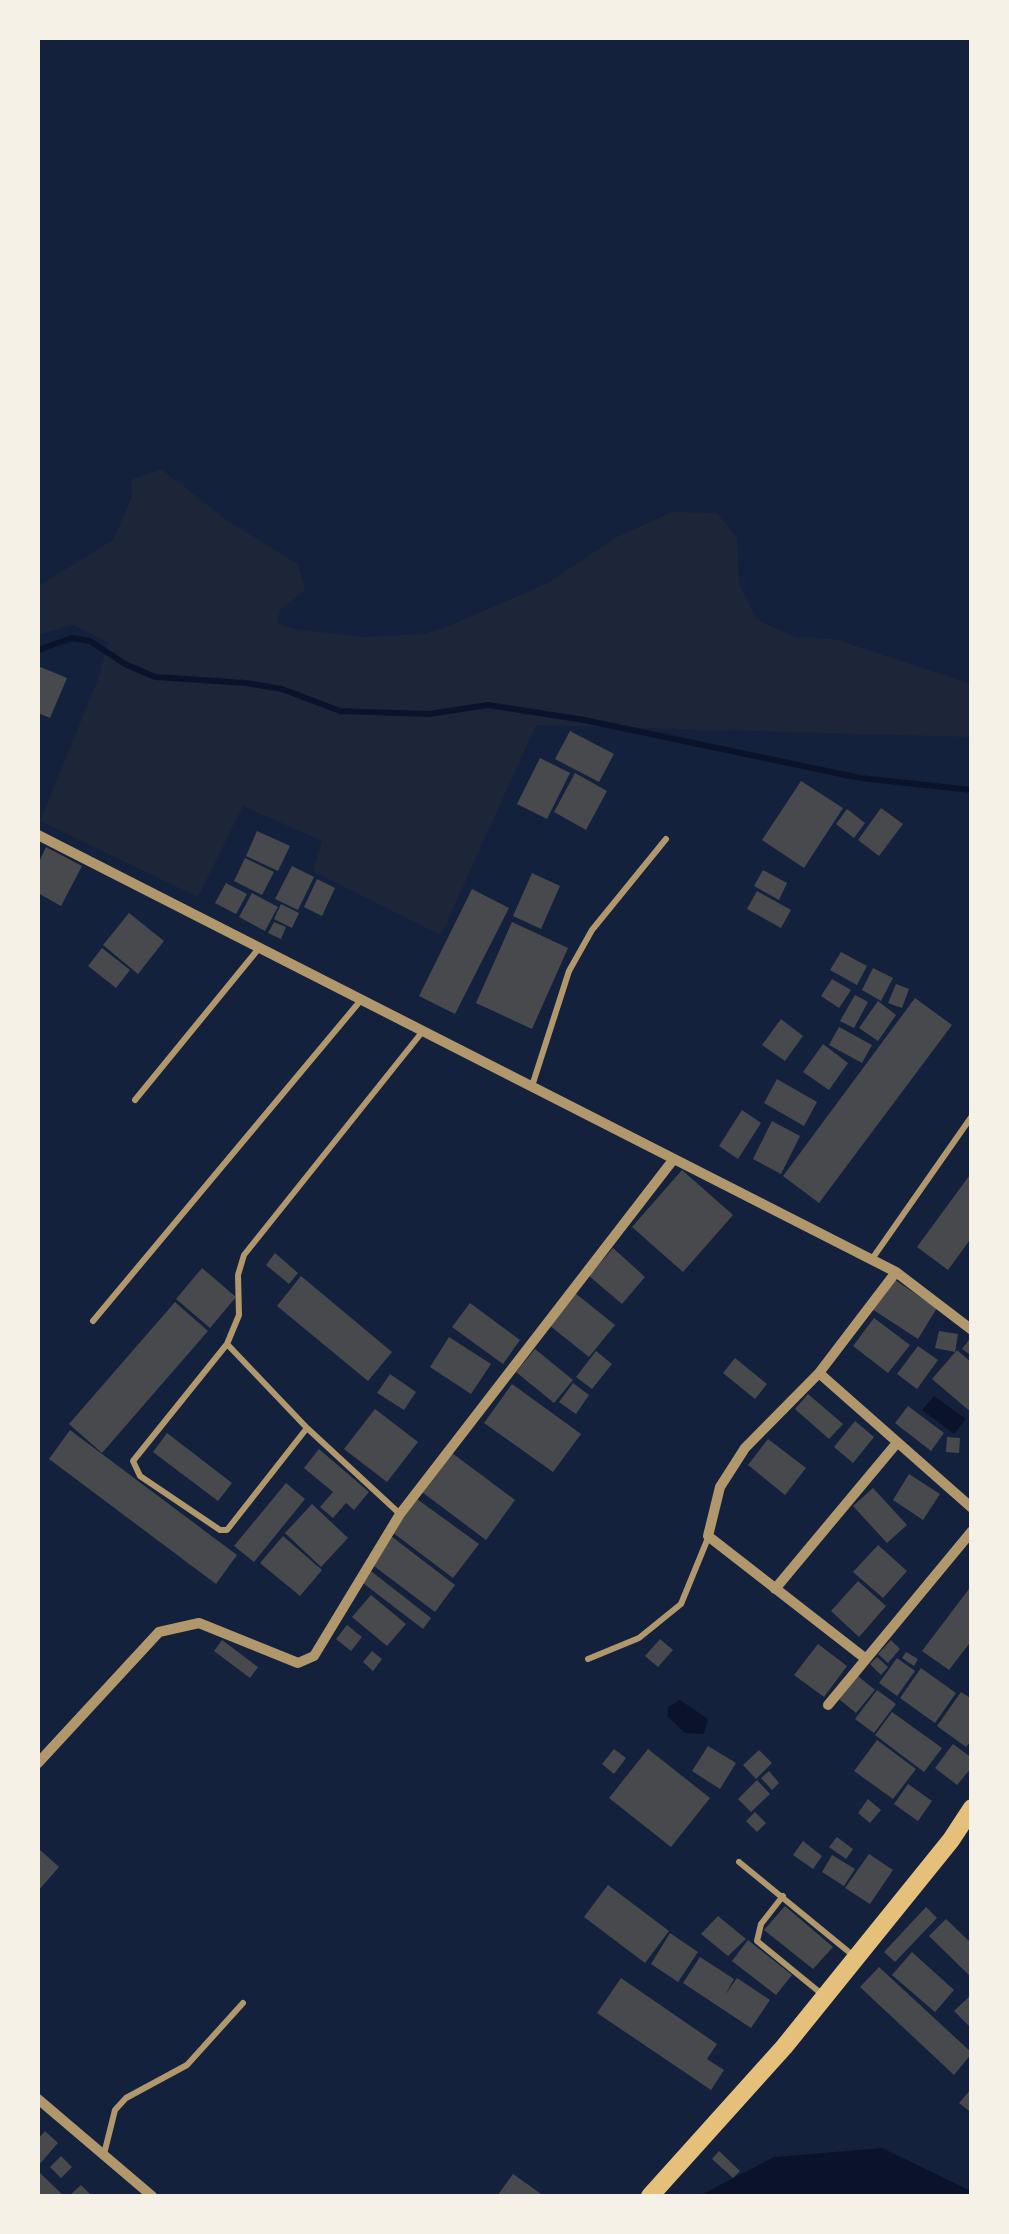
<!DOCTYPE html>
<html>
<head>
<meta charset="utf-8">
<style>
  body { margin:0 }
  #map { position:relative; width:1009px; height:2234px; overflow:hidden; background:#14213d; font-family:"IBM Plex Sans",sans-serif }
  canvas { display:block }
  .frame { position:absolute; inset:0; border:40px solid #f6f1e7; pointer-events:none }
</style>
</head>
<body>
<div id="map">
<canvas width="1009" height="2234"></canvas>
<div class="frame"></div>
</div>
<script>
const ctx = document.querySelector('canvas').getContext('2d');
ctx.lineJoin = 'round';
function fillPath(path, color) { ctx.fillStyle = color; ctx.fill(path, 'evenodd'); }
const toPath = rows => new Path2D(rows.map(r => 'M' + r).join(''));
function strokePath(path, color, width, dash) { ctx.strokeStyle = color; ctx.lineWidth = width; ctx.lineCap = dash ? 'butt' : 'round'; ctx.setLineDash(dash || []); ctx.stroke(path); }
fillPath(toPath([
  [161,469,228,521,298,564,305,590,280,610,277,623,294,629,364,637,424,634,451,625,548,583,617,537,672,512,717,513,737,538,739,584,757,620,797,638,834,639,971,684,971,737,536,725,441,935,313,871,322,841,243,806,198,897,40,821,99,677,108,642,73,625,38,635,38,586,113,540,132,497,131,480]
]), '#1d2539');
fillPath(toPath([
  [934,1396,966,1419,954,1434,922,1410],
  [680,1700,708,1719,704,1734,685,1733,667,1716,668,1707],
  [882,2148,971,2191,971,2196,699,2196,774,2157]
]), '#0b132b');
strokePath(toPath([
  [38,650,72,638,90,641,125,664,155,677,246,683,282,689,340,711,429,714,488,705,584,720,860,778,972,790]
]), '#0b132b', 6);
fillPath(toPath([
  [38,666,67,678,50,718,38,713],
  [570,731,614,754,599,782,555,759],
  [540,758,570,773,547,819,517,804],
  [575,773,607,791,586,830,554,812],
  [801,781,843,808,804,868,762,840],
  [881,808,903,824,879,856,858,840],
  [847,809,865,823,854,838,836,824],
  [257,831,290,846,278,871,246,856],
  [46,847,82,866,61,906,38,893,38,864],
  [245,858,274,872,262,895,234,881],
  [292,866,314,877,298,910,275,899],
  [763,870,787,883,779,900,754,886],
  [532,873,560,886,541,929,513,916],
  [317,879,335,888,322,916,304,907],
  [226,883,247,894,236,914,215,903],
  [472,889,509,908,455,1014,419,996],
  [757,891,791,910,781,928,747,909],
  [252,893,278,907,265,931,239,917],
  [281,904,299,913,292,928,274,919],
  [129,913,164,941,138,974,103,945],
  [274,922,286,927,281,939,268,933],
  [512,922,568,948,532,1029,476,1003],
  [102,948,130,970,116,988,88,966],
  [841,952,867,966,857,985,830,970],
  [873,968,893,978,881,1001,862,990],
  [832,979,851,990,839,1008,821,996],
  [896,984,909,989,902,1008,888,1003],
  [855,995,868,1002,854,1028,840,1021],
  [915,998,952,1025,819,1203,783,1176],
  [878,1001,896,1015,878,1041,859,1028],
  [781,1019,803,1036,785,1061,762,1045],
  [839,1027,872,1045,862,1063,829,1045],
  [823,1044,848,1063,829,1090,803,1072],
  [777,1079,817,1102,804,1126,764,1103],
  [742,1110,761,1123,738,1159,719,1146],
  [772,1121,800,1136,781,1174,753,1159],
  [682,1170,733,1215,683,1272,632,1227],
  [972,1172,972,1237,948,1270,917,1247],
  [613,1248,645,1277,622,1304,589,1276],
  [275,1253,298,1273,289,1284,266,1265],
  [202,1268,236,1297,210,1328,176,1299],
  [301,1276,392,1352,368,1381,277,1306],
  [892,1278,937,1308,918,1339,872,1309],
  [575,1293,615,1325,589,1357,549,1325],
  [175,1302,208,1331,102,1453,69,1424],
  [470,1303,520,1340,503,1364,452,1327],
  [874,1318,910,1345,888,1373,853,1346],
  [939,1331,958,1334,955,1352,935,1348],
  [972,1336,972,1356,962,1349],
  [449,1337,491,1364,471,1394,430,1367],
  [918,1346,938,1360,917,1389,897,1374],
  [535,1349,573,1380,554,1403,516,1372],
  [957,1350,972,1363,972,1413,932,1379],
  [596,1351,612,1364,592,1389,576,1377],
  [735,1358,767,1384,755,1399,723,1373],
  [390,1374,416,1392,404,1410,377,1393],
  [573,1383,589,1395,576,1414,559,1402],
  [512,1384,581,1434,553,1472,484,1423],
  [808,1394,843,1424,829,1439,795,1409],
  [908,1406,944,1433,931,1451,895,1423],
  [375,1409,418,1442,387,1482,344,1449],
  [855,1421,874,1437,853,1463,834,1447],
  [70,1430,237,1555,216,1584,49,1459],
  [167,1433,232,1483,218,1501,153,1452],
  [947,1437,960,1438,959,1453,946,1452],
  [768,1439,806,1468,785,1495,748,1465],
  [319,1449,369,1492,354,1510,346,1503,333,1518,320,1507,333,1492,304,1468],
  [452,1453,515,1500,486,1540,422,1492],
  [909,1474,940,1494,923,1520,893,1500],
  [286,1483,305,1499,254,1562,234,1546],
  [873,1488,907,1525,887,1543,853,1506],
  [417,1499,479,1544,453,1578,392,1532],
  [312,1504,348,1538,321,1567,285,1533],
  [283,1536,322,1570,300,1596,260,1563],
  [391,1536,455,1585,435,1612,370,1563],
  [878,1545,907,1571,883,1598,853,1572],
  [367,1568,431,1618,423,1629,359,1580],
  [858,1581,886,1606,859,1637,831,1611],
  [972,1585,972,1640,949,1670,922,1651],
  [371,1595,406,1624,387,1646,352,1617],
  [347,1625,362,1637,351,1651,336,1639],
  [660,1639,673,1650,658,1667,645,1656],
  [222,1640,258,1667,250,1678,214,1651],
  [891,1640,900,1649,888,1663,878,1654],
  [818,1644,847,1666,824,1697,794,1675],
  [372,1651,382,1659,373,1671,363,1662],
  [906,1652,918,1659,914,1666,902,1658],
  [877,1657,888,1667,881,1675,870,1664],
  [897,1658,915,1671,897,1696,879,1683],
  [921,1668,956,1693,935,1723,900,1698],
  [858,1676,875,1690,856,1713,839,1699],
  [877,1690,896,1704,874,1733,855,1719],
  [961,1692,972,1699,972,1740,966,1747,937,1726],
  [892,1712,942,1748,924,1772,875,1735],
  [877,1740,916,1769,893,1799,854,1771],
  [953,1744,972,1758,972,1767,957,1785,935,1768],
  [708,1746,736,1763,720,1789,692,1771],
  [614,1749,626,1758,614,1774,602,1764],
  [648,1749,710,1798,671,1847,609,1798],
  [759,1750,772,1763,756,1779,743,1765],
  [769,1771,779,1783,772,1790,761,1778],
  [757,1780,770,1794,751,1812,738,1799],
  [908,1784,932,1801,918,1821,894,1804],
  [868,1799,881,1810,870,1823,858,1813],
  [755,1812,766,1823,757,1832,746,1821],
  [837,1837,853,1849,846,1859,829,1847],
  [803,1841,822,1856,813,1869,793,1855],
  [38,1848,59,1867,38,1891],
  [869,1854,893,1870,870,1904,845,1888],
  [832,1855,855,1869,844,1886,822,1872],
  [608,1885,669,1931,645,1963,584,1917],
  [785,1906,833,1947,813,1969,764,1930],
  [926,1907,937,1918,895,1962,884,1952],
  [718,1916,746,1939,728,1956,701,1934],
  [946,1919,972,1944,972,1978,929,1936],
  [670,1933,698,1952,678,1982,651,1964],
  [748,1940,792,1975,776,1995,732,1961],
  [912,1952,954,1990,935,2012,892,1975],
  [700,1957,734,1979,725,1995,737,1978,770,2000,751,2028,683,1983],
  [879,1967,972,2053,954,2075,860,1987],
  [621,1978,717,2044,707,2059,724,2070,711,2090,597,2013],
  [972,1994,972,2029,954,2011],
  [972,2088,972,2113,959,2103],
  [45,2131,58,2143,38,2166,38,2139],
  [719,2151,740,2171,733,2178,712,2159],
  [61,2156,72,2167,61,2178,50,2167],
  [40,2173,64,2196,38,2196],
  [513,2174,544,2196,497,2196],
  [81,2185,92,2196,69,2196]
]), '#48494c');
strokePath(toPath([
  [532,1086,569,971,592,930,666,839],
  [135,1100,260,947],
  [872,1259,972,1116],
  [93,1321,361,1000],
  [227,1344,307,1428,400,1514],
  [307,1428,227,1530,220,1530,140,1476,133,1461,227,1344,239,1315,238,1275,244,1255,423,1031],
  [588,1659,639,1638,681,1604,708,1538],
  [739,1862,855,1957],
  [783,1896,761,1924,757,1941,823,1995],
  [104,2154,115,2110,126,2098,187,2065,243,2003]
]), '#b1986c', 6);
strokePath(toPath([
  [38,835,896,1272,819,1373,972,1508],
  [896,1272,972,1330],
  [819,1373,745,1448,720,1487,708,1536,866,1659],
  [775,1589,896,1444],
  [828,1705,972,1531],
  [38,1763,159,1632,199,1623,298,1663,314,1656,400,1514,673,1160],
  [38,2099,152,2196]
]), '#b1986c', 10);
strokePath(toPath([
  [650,2196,784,2047,951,1840,972,1808]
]), '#e5c07b', 18);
</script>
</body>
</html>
